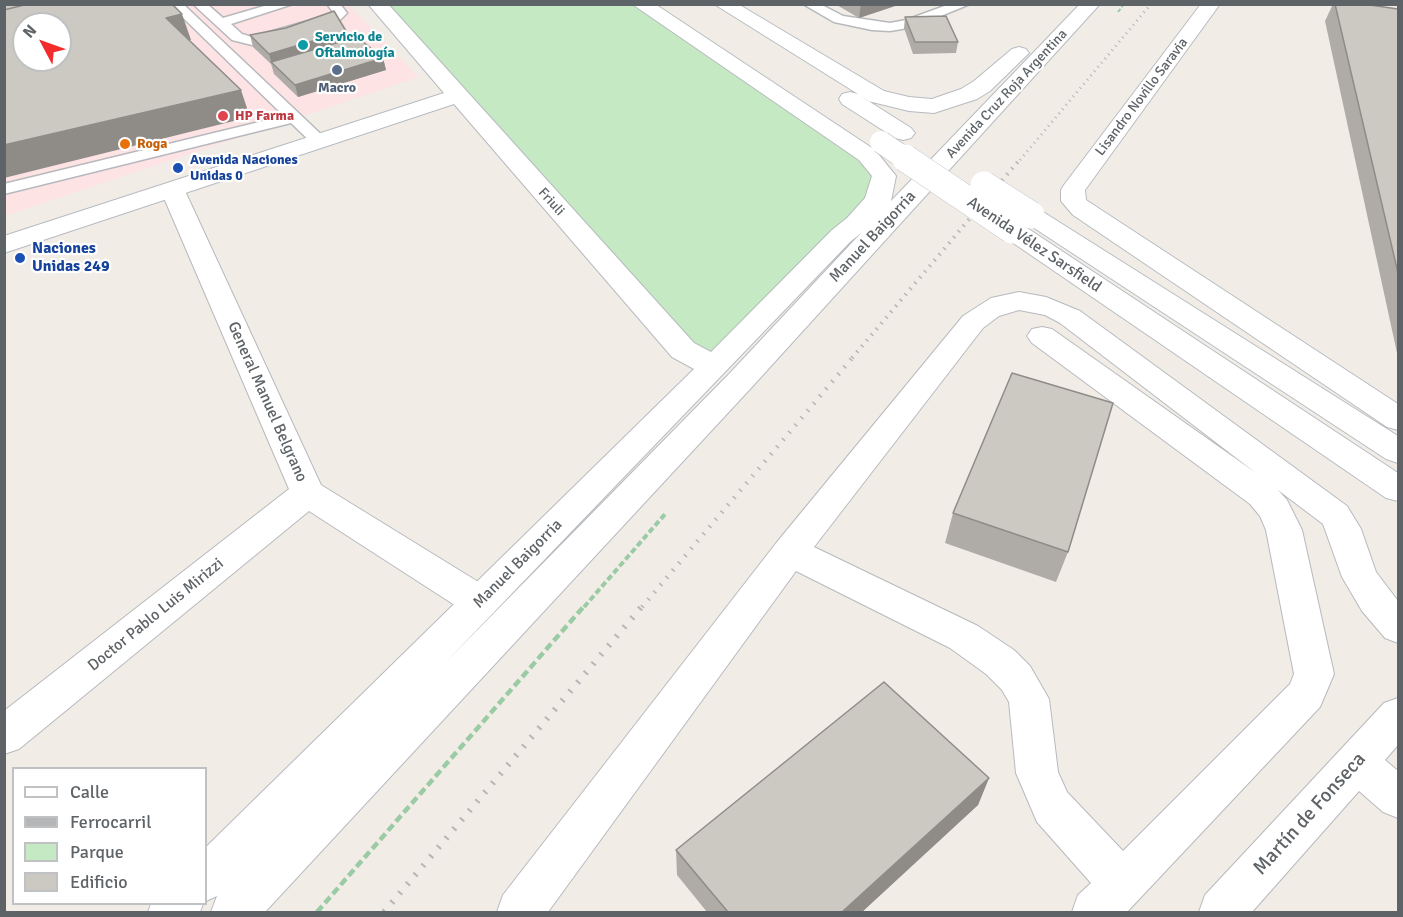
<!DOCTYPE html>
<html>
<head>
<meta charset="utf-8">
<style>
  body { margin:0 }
  #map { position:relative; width:1403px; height:917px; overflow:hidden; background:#f1ede6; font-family:Signika,sans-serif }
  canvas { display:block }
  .frame { position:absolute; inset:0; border:6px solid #5e6367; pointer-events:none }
  .legend { position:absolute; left:12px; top:767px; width:195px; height:138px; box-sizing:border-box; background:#fff; border:2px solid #bfc1c2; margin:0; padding:8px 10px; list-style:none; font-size:18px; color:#5e6367 }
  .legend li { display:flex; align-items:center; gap:12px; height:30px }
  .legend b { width:30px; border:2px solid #bfc1c2 }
  .north { position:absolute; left:12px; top:12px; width:60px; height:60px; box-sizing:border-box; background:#fff; border:2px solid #bfc1c2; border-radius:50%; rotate:311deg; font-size:16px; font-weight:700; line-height:24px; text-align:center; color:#5e6367 }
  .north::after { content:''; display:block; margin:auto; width:21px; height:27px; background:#f22b2b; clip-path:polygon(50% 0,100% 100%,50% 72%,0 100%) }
</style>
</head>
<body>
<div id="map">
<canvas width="1403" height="917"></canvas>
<div class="frame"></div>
<ul class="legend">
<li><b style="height:8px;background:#fff"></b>Calle</li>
<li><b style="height:8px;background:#b5b6b7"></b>Ferrocarril</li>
<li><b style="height:16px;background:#c5e9c2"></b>Parque</li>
<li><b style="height:16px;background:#ccc8c2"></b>Edificio</li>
</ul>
<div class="north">N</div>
</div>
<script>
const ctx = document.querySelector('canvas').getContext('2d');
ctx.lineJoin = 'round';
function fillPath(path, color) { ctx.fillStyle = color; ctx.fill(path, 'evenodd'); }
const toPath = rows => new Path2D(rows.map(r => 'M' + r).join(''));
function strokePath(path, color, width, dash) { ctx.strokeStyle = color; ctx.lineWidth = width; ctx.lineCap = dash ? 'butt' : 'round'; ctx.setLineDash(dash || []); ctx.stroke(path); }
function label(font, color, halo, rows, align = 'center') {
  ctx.font = font + ' Signika,sans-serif'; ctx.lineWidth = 4.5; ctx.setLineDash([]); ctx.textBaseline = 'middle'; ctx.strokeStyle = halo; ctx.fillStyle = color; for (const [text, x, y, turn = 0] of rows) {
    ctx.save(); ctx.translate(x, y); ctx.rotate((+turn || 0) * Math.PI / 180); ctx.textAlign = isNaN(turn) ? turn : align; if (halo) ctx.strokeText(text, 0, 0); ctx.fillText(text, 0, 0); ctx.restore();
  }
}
fillPath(toPath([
  [4,5,349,5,419,77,5,216],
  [24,24,60,24,60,60,24,60]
]), '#fde3e3');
fillPath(toPath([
  [377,5,641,5,867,155,881,194,714,367]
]), '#c5e9c2');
const lane = toPath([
  [169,4,183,4,326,139,328,142,326,145,314,145,291,123,4,194,4,184,284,116,169,4],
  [193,4,207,4,223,18,271,4,293,4,231,24,242,34,252,37,329,15,333,12,327,4,340,4,347,13,339,21,252,45,232,40,193,4],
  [803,4,820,4,843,16,890,23,906,20,950,4,970,4,914,27,890,31,872,30,834,22,803,4]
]);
const street = toPath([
  [173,184,182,186,185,191,321,485,493,591,499,602,493,613,480,617,467,613,309,511,19,749,4,754,4,711,289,489,161,191,164,186,173,184],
  [1019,292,1046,297,1080,311,1347,506,1361,529,1376,572,1398,601,1398,643,1385,638,1362,611,1342,577,1323,524,1278,490,1287,500,1302,530,1334,674,1320,707,1127,912,1072,912,1078,895,1091,883,1037,822,1016,773,1009,702,1002,690,986,674,950,648,796,571,548,912,497,912,503,895,777,542,963,316,991,298,1019,292],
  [1019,310,1045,315,1060,323,1256,473,1052,329,1042,327,1032,329,1027,336,1032,343,1250,504,1260,516,1266,530,1294,674,1290,684,1123,851,1067,792,1058,772,1049,699,1030,666,1014,650,978,626,814,547,983,328,999,316,1019,310],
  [1398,698,1398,745,1385,760,1398,771,1398,818,1383,812,1359,791,1252,912,1199,912,1205,895,1384,703,1398,698]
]);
const secondary = toPath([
  [368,4,388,4,694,343,711,352,832,230,847,218,865,198,872,176,859,160,632,4,655,4,875,150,896,176,891,201,1080,4,1100,4,751,388,265,912,211,912,217,896,206,901,206,847,694,369,672,357,454,104,4,253,4,236,444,93,368,4],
  [862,232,729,374,444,664,850,242,862,232],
  [714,4,738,4,884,91,909,97,932,99,961,89,974,81,1012,49,1019,47,1026,49,1029,53,990,91,977,99,934,113,909,111,868,101,859,95,911,128,915,133,911,138,903,140,895,138,842,104,839,99,842,94,850,92,858,94,714,4],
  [1201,4,1220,4,1085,190,1086,200,1398,404,1398,430,1387,427,1073,215,1061,201,1061,190,1064,185,1201,4],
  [1031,207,1040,210,1398,436,1398,463,1386,459,1022,220,1018,215,1022,210,1031,207],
  [1012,222,1021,224,1398,473,1398,501,1386,498,1003,236,999,230,1003,224,1012,222],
  [151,904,203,904,200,912,148,912,151,904]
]);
strokePath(lane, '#b7b9bd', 3);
strokePath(street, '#b7b9bd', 2);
strokePath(secondary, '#b7bbc0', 2);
strokePath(toPath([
  [1118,12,1124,4]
]), '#9acba4', 2, [4, 2]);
strokePath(toPath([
  [584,607,666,513]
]), '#9acba4', 4, [6, 3]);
strokePath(toPath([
  [317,912,585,605]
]), '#9acba4', 4.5, [8, 4]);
fillPath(lane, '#fff');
fillPath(street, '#fff');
fillPath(secondary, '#fff');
strokePath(toPath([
  [1020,160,1151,4]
]), '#b5b6b7', 3, [1, 4.5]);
strokePath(toPath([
  [852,358,1021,158]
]), '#b5b6b7', 4, [1.5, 6]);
strokePath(toPath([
  [642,607,853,357]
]), '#b5b6b7', 4.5, [1.5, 8]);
strokePath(toPath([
  [384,912,643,605]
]), '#b5b6b7', 6, [2, 10]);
const secondaryBridgeFar1 = toPath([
  [881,142,907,160]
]);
const secondaryBridge = toPath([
  [905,158,1012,230],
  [984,185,1031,215]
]);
strokePath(secondaryBridgeFar1, '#b7bbc0', 23, []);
strokePath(secondaryBridge, '#b7bbc0', 28, []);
strokePath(secondaryBridgeFar1, '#fff', 22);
strokePath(secondaryBridge, '#fff', 27);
fillPath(toPath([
  [835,4,901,4,859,18],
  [1333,4,1363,4,1398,9,1398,353,1397,353,1325,21],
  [905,17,958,42,956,53,913,54,904,28],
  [250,35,349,40,383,58,386,70,298,97,274,74,271,64,253,47],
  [953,513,1068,552,1056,582,945,543],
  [989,778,978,805,862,912,707,912,677,875,676,850]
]), '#afaca7');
fillPath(toPath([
  [861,4,901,4,859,18],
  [182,14,191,40,175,44,166,18],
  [346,31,349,43,272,64,269,54],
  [383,58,386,70,298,97,295,85],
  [241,90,250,117,4,178,4,145],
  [989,778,978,805,862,912,842,912]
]), '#8f8c88');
const building = toPath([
  [4,4,28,4,4,10,4,4],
  [28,4,172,4,182,14,166,18,241,90,4,145,4,10,28,4],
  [24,24,60,24,60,60,24,60,24,24],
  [1335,4,1363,4,1398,9,1398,273,1335,4],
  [334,11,346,31,269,54,250,35,286,28,334,11],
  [946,16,958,42,915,42,905,17,946,16],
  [357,37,383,58,295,85,271,62,357,37],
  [1012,373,1113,403,1068,552,953,513,1012,373],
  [884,682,989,778,842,912,728,912,676,850,884,682]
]);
fillPath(building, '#ccc8c2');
strokePath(building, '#8f8c88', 1.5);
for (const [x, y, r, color] of [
  [303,45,6,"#0f9aa8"],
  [337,70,6,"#5c6f8a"],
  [223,116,6,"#e0444e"],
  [125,144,6,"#e8710a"],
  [178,168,6,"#1a4fb4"],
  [20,258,6,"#1a4fb4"]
]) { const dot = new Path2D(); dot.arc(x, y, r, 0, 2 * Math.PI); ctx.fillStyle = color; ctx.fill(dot); strokePath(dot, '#fff', 2); }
label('bold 14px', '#0d838f', '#fff', [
  ["Servicio de",315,37],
  ["Oftalmología",315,53]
], 'left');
label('bold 14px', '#4e5e75', '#fff', [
  ["Macro",337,88]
]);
label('14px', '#5e6367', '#fff', [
  ["Avenida Cruz Roja Argentina",1007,94,-47],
  ["Lisandro Novillo Saravia",1142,97,-53],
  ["Friuli",551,202,48]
]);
label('bold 14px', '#be3a42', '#fff', [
  ["HP Farma",235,116]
], 'left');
label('bold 14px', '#c56008', '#fff', [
  ["Roga",137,144]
], 'left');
label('bold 14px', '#164399', '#fff', [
  ["Avenida Naciones",190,160],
  ["Unidas 0",190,176]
], 'left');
label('16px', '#5e6367', '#fff', [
  ["Manuel Baigorria",873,237,-47],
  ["Avenida Vélez Sarsfield",1034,245,34],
  ["General Manuel Belgrano",267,402,66],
  ["Manuel Baigorria",518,564,-45],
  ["Doctor Pablo Luis Mirizzi",156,615,-39]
]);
label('bold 16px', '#164399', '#fff', [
  ["Naciones",32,249],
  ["Unidas 249",32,267]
], 'left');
label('20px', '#5e6367', '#fff', [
  ["Martín de Fonseca",1310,814,-48]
]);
</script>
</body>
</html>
